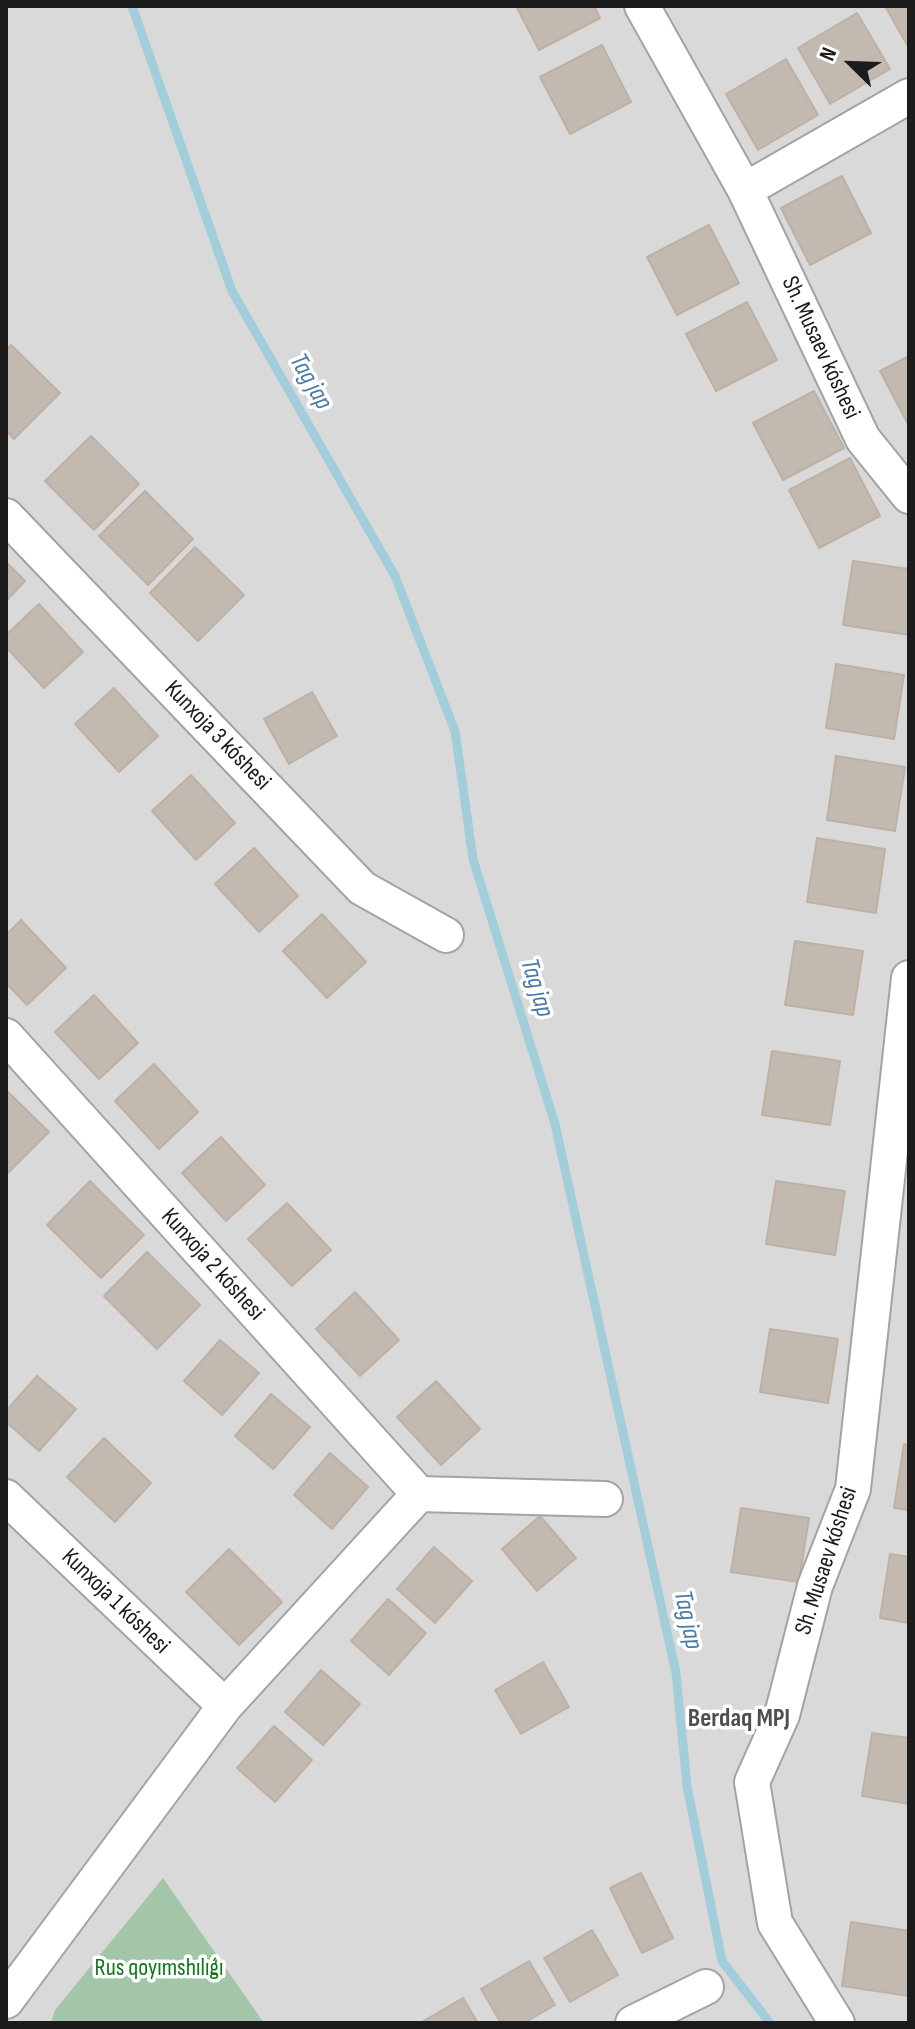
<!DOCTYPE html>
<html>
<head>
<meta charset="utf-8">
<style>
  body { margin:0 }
  #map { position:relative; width:915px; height:2029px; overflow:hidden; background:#edeae2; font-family:"Sofia Sans Condensed",sans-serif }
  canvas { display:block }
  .frame { position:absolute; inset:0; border:8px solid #1c1c1c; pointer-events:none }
  .north { position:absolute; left:811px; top:24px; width:80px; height:80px; -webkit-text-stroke:6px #fff; paint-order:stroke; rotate:293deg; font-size:22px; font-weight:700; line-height:32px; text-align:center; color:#1c1c1c }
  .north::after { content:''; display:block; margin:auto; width:28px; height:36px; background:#1c1c1c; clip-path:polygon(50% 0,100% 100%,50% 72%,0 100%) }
</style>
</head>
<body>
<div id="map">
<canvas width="915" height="2029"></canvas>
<div class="frame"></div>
<div class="north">N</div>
</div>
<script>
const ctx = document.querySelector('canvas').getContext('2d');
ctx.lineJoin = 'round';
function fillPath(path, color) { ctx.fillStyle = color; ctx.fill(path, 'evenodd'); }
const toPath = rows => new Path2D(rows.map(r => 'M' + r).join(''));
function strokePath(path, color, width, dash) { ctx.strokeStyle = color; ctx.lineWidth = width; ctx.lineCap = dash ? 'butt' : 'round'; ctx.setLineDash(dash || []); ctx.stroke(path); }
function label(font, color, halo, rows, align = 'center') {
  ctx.font = font + ' "Sofia Sans Condensed",sans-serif'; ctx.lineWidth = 7; ctx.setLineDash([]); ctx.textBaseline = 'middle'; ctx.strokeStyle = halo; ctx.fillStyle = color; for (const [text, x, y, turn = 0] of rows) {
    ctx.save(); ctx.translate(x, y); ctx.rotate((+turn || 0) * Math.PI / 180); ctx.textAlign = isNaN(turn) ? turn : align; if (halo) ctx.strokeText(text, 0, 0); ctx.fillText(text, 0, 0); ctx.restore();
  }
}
fillPath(toPath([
  [6,6,909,6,909,2023,6,2023]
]), '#dad9d9');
fillPath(toPath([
  [163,1878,264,2023,51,2023,55,2010]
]), '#a3c6a8');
strokePath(toPath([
  [132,6,232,291,395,576,455,731,473,859,555,1124,676,1673,687,1786,722,1961,770,2023]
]), '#a2cedb', 9);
const building = toPath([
  [516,6,594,6,600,18,539,50,516,6],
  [885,6,909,6,909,48,885,6],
  [857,13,890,69,830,104,798,48,857,13],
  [602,45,631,102,570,134,540,77,602,45],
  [786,59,818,115,758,150,726,94,786,59],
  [842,176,871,233,810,265,781,208,842,176],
  [709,225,739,283,677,315,647,257,709,225],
  [747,302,777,360,716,391,686,334,747,302],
  [11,345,60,393,14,439,6,431,6,350,11,345],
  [909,356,909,426,880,371,909,356],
  [814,391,844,448,783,480,753,423,814,391],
  [91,436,139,484,94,530,45,481,91,436],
  [850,458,880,516,819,548,789,490,850,458],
  [145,491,193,539,148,585,99,536,145,491],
  [195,547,244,595,198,641,150,593,195,547],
  [853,561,909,569,909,635,843,625,853,561],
  [6,562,25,581,6,601,6,562],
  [39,604,83,652,44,688,6,647,6,635,39,604],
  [836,664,904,675,894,739,826,728,836,664],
  [114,688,158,736,119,772,75,724,114,688],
  [312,692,337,736,289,764,264,719,312,692],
  [836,756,905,767,895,831,827,820,836,756],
  [191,775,235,823,196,860,152,811,191,775],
  [817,838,885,849,876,913,807,902,817,838],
  [254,848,298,896,259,932,215,884,254,848],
  [322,914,366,962,327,998,283,951,322,914],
  [21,920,66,968,27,1005,6,983,6,935,21,920],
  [795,941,863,951,853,1015,785,1005,795,941],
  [94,995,138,1043,99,1079,55,1032,94,995],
  [772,1051,840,1061,830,1125,762,1115,772,1051],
  [154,1064,198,1112,159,1149,115,1101,154,1064],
  [6,1090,49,1132,6,1175,6,1090],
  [221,1137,265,1185,226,1221,182,1173,221,1137],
  [90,1181,144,1235,101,1278,47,1225,90,1181],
  [776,1181,845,1191,835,1255,766,1244,776,1181],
  [287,1203,331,1250,292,1286,248,1239,287,1203],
  [147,1252,200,1305,157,1349,104,1296,147,1252],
  [355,1292,399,1340,360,1376,316,1329,355,1292],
  [770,1329,838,1339,828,1403,760,1392,770,1329],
  [220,1340,259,1373,222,1415,184,1381,220,1340],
  [37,1376,76,1409,39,1451,6,1422,6,1411,37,1376],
  [436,1381,480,1429,441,1465,397,1417,436,1381],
  [271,1394,310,1427,273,1469,235,1436,271,1394],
  [104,1438,151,1483,115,1522,67,1477,104,1438],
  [904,1444,909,1445,909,1510,894,1508,904,1444],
  [330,1453,368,1487,332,1529,294,1495,330,1453],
  [741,1508,809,1518,799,1582,731,1572,741,1508],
  [540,1516,576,1558,537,1591,502,1549,540,1516],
  [434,1547,472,1581,435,1623,397,1589,434,1547],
  [229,1549,282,1602,239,1645,186,1592,229,1549],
  [890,1554,909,1557,909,1623,880,1618,890,1554],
  [388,1599,426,1633,389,1675,351,1641,388,1599],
  [543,1662,569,1707,521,1734,495,1690,543,1662],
  [321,1670,360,1704,323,1745,285,1712,321,1670],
  [274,1726,312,1760,275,1802,237,1768,274,1726],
  [872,1733,909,1738,909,1804,862,1796,872,1733],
  [641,1873,673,1938,642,1953,610,1888,641,1873],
  [851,1922,909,1931,909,1996,842,1986,851,1922],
  [592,1930,618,1975,570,2002,544,1958,592,1930],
  [529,1961,555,2005,524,2023,501,2023,481,1989,529,1961],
  [463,1998,478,2023,420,2023,463,1998]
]);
fillPath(building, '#c2b9b1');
strokePath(building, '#bfb0a4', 2);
const street = toPath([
  [642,6,745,190,863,439,909,496],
  [745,190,909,96],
  [6,516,362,888,446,935],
  [6,1036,419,1494],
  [6,1497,225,1706],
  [6,2001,225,1706,419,1494,605,1499],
  [633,2023,706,1987],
  [837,2023,775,1923,752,1782,782,1715,815,1586,853,1489,909,978]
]);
strokePath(street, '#a3a3a3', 38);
strokePath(street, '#fff', 34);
label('24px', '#1c1c1c', '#fff', [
  ["Sh. Musaev kóshesi",820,348,65],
  ["Kunxoja 3 kóshesi",217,736,46],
  ["Kunxoja 2 kóshesi",212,1265,48],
  ["Sh. Musaev kóshesi",827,1561,-72],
  ["Kunxoja 1 kóshesi",115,1602,44]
]);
label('24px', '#0c7815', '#fff', [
  ["Rus qoyımshılıǵı",159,1969]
]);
label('italic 26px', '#4a7aaa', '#fff', [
  ["Tag jap",310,382,60],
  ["Tag jap",536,988,73],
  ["Tag jap",687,1620,78]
]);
label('bold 26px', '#4f4f4f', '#fff', [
  ["Berdaq MPJ",739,1719]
]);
</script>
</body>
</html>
